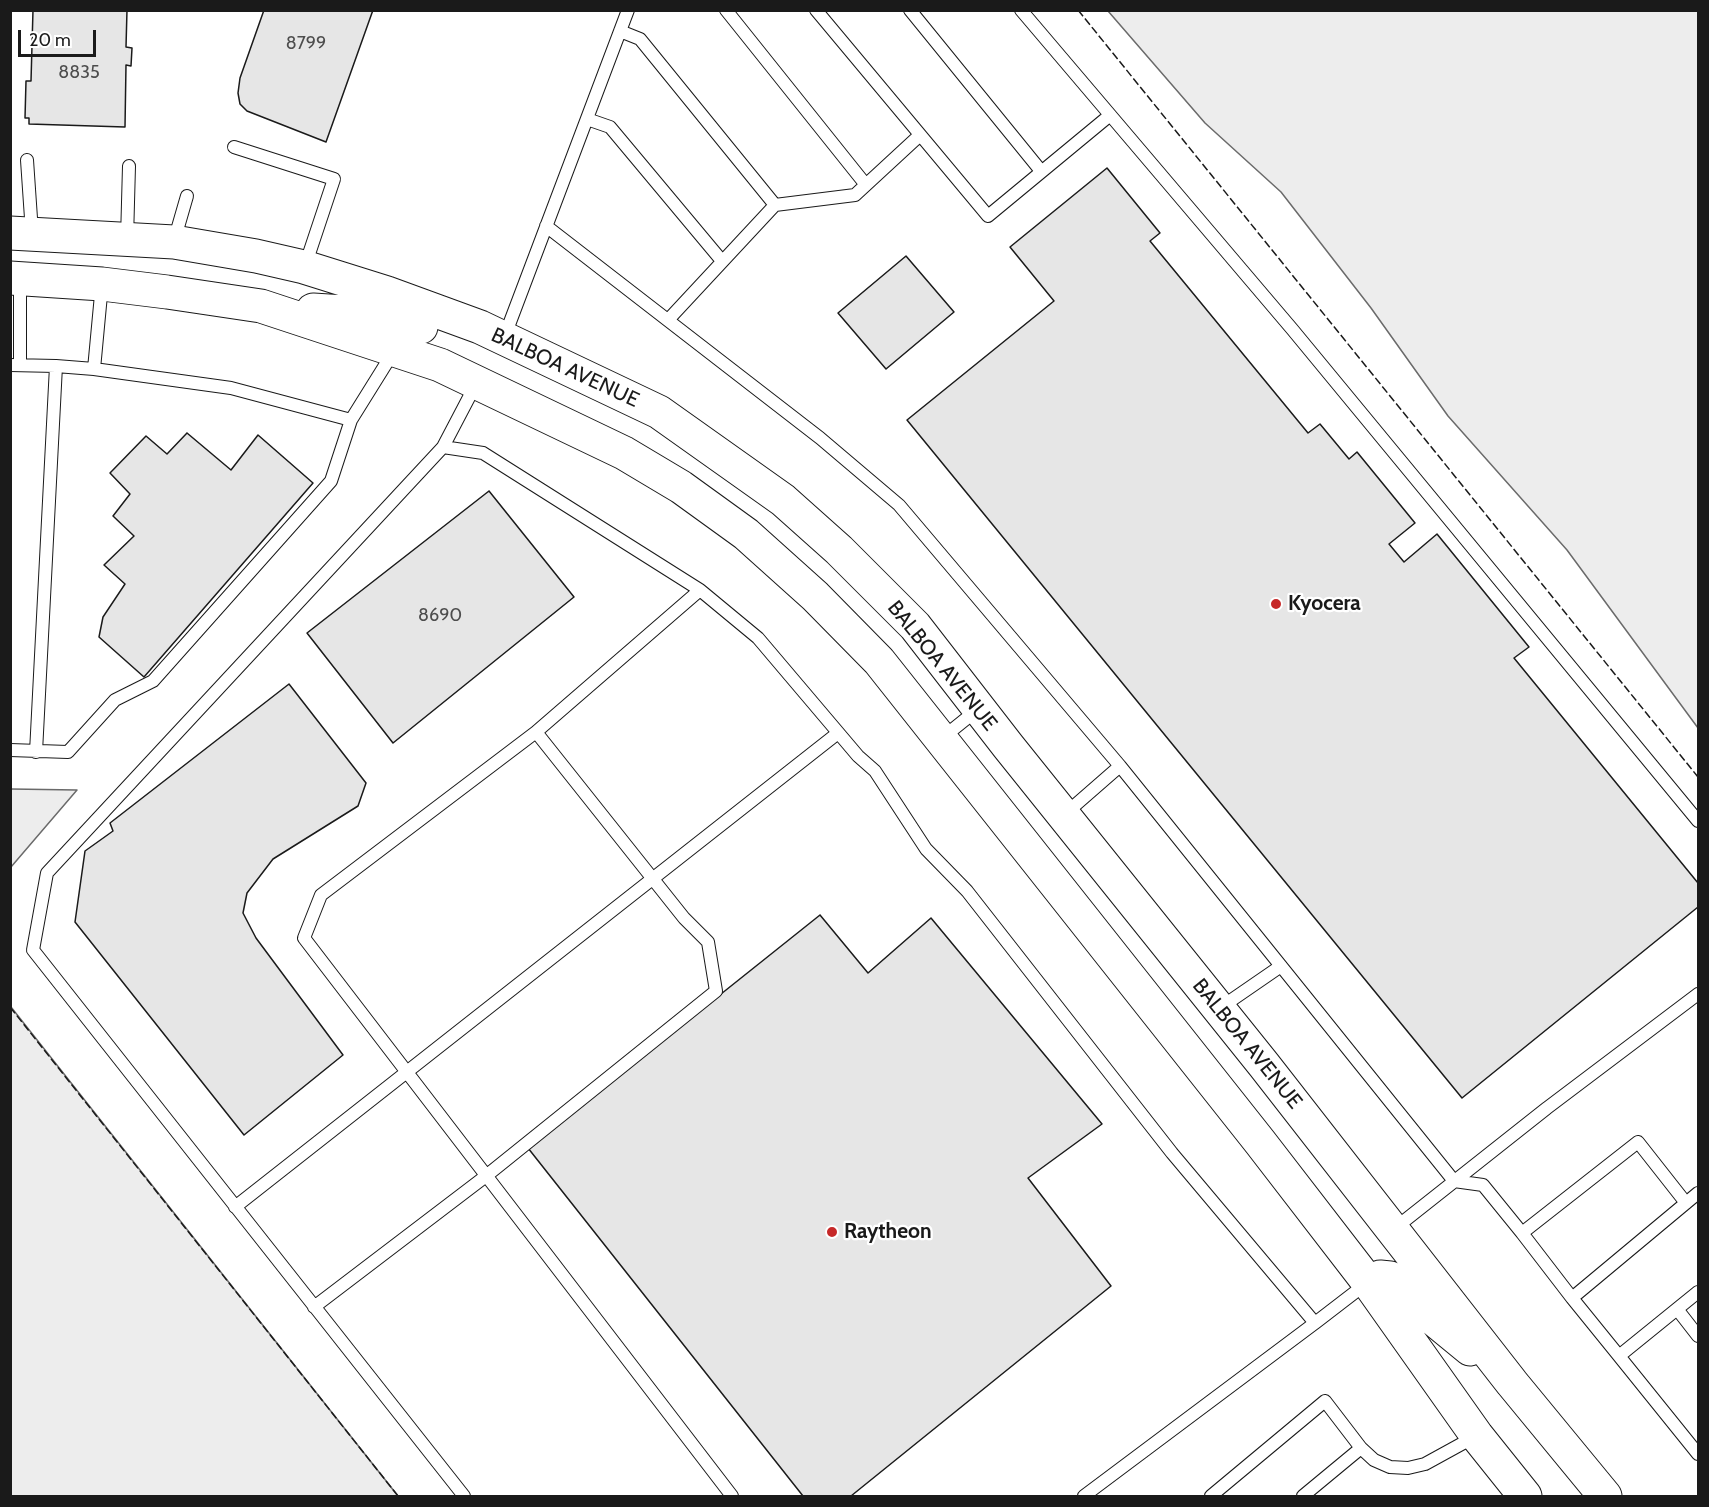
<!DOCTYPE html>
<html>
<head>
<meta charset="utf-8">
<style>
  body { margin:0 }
  #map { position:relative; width:1709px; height:1507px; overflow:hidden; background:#fff; font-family:Cabin,sans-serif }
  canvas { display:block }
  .frame { position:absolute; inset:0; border:12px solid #1a1a1a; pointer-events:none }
  .scale { position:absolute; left:18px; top:30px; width:78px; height:27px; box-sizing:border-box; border:3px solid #1a1a1a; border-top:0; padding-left:8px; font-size:18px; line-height:21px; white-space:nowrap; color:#1a1a1a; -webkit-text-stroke:4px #fff; paint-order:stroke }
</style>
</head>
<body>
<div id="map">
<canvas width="1709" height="1507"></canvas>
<div class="frame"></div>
<div class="scale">20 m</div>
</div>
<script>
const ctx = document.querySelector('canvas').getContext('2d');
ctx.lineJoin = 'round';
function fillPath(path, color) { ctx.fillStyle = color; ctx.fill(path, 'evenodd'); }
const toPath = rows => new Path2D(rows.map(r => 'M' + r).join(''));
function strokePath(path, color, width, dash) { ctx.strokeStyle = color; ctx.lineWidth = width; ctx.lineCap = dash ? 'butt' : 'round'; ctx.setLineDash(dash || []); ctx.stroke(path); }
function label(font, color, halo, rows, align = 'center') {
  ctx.font = font + ' Cabin,sans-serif'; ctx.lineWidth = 4.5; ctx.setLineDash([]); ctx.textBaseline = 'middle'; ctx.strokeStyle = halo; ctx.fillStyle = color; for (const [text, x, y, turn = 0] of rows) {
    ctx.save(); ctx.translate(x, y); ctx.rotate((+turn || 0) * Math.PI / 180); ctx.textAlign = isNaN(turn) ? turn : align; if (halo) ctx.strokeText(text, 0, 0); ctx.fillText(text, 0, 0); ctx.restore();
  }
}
const built = toPath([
  [1108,11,1698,11,1698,728,1567,550,1448,416,1371,308,1281,192,1205,123,1108,11],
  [11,789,77,790,11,867,10,789,11,789],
  [11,1007,398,1496,11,1496,11,1007]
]);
fillPath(built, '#ededed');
strokePath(built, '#6a6a6a', 1.5);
const building = toPath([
  [33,10,127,10,126,47,132,48,131,66,126,65,125,127,29,124,29,118,25,118,26,81,31,81,33,10],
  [264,10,373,10,326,142,247,111,240,104,238,93,240,78,264,10],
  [1107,168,1160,233,1150,241,1308,433,1320,424,1349,459,1357,452,1415,523,1389,544,1404,562,1437,534,1529,647,1514,658,1698,883,1698,907,1462,1098,907,420,1054,301,1010,247,1107,168],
  [906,256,954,312,886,369,838,313,906,256],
  [187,433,231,470,258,435,313,483,144,677,99,637,103,617,125,584,104,565,134,536,113,516,130,494,110,473,146,436,167,454,187,433],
  [489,491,574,597,393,743,307,633,489,491],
  [289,684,366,783,358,806,273,859,247,893,243,913,256,938,343,1055,244,1135,75,922,85,851,113,831,110,823,289,684],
  [820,915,868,973,931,918,1102,1124,1028,1178,1111,1286,851,1496,803,1496,528,1148,820,915]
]);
fillPath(building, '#e6e6e6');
strokePath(building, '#1a1a1a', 1.5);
const service = toPath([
  [726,10,866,185],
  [816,10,988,216,1109,116],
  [910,10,1041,171],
  [1021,10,1292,329,1698,821],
  [620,31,640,39,775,205],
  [587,119,610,127,722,261],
  [234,147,334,179,305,266],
  [27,160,32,233],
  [546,226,820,438,899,505,1120,766,1454,1181,1483,1185,1522,1233],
  [127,239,129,166],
  [174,241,187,196],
  [668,320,775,205,855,195,920,135],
  [504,338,628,10],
  [10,365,56,366,94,369,231,388,351,420,394,351],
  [20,365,20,280],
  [94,369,102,284],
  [443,447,476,384],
  [536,732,321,895,304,938,732,1496],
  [941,739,977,710],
  [10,750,68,752,115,700,153,681,331,481,351,420],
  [36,752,56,366],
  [1065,814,1120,766],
  [1220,1008,1281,966],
  [235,1207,838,733],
  [1394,1229,1547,1108,1698,994],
  [1698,1292,1619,1356,1698,1454],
  [1572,1298,1522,1233,1638,1142,1686,1203],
  [314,1307,486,1176,716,991,708,942,684,918,536,732,700,590,758,638,858,756,875,771,926,849,967,891,1172,1153,1315,1323,1367,1283],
  [1677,1309,1698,1336],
  [1619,1356,1572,1298,1698,1193],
  [464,1496,33,950,47,873,443,447,483,453,700,590],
  [1084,1496,1315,1323],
  [1211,1496,1325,1401,1361,1448],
  [1303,1496,1361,1448,1374,1460,1390,1467,1408,1468,1425,1464,1476,1436]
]);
const secondary = toPath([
  [10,233,174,242,256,256,304,267,387,293,480,327,659,412,783,500,839,550,915,626,1008,746,1264,1065,1512,1383,1605,1496],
  [10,278,102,284,167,292,261,306,440,365,624,453,681,487,746,534,815,596,879,661,1260,1142,1368,1282,1477,1436,1525,1496],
  [313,310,391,315,421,327],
  [1368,1282,1380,1277,1390,1278,1420,1308,1470,1349]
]);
strokePath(service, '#1a1a1a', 14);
strokePath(secondary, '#1a1a1a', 35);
strokePath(service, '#fff', 12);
strokePath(secondary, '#fff', 33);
strokePath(toPath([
  [1078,10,1698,777],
  [10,1007,398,1496]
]), '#1a1a1a', 1.5, [8, 3]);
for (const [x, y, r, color] of [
  [1276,604,6,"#c62828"],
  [832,1232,6,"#c62828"]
]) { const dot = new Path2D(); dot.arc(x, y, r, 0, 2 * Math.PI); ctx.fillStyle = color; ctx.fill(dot); strokePath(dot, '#fff', 2); }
label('18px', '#4d4d4d', null, [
  ["8799",306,44],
  ["8835",79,73],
  ["8690",440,616]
]);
label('21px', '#1a1a1a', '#fff', [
  ["BALBOA AVENUE",565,368,25],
  ["BALBOA AVENUE",942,666,51],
  ["BALBOA AVENUE",1247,1044,51]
]);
label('bold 21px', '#1a1a1a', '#fff', [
  ["Kyocera",1288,604],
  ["Raytheon",844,1232]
], 'left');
</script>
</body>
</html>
